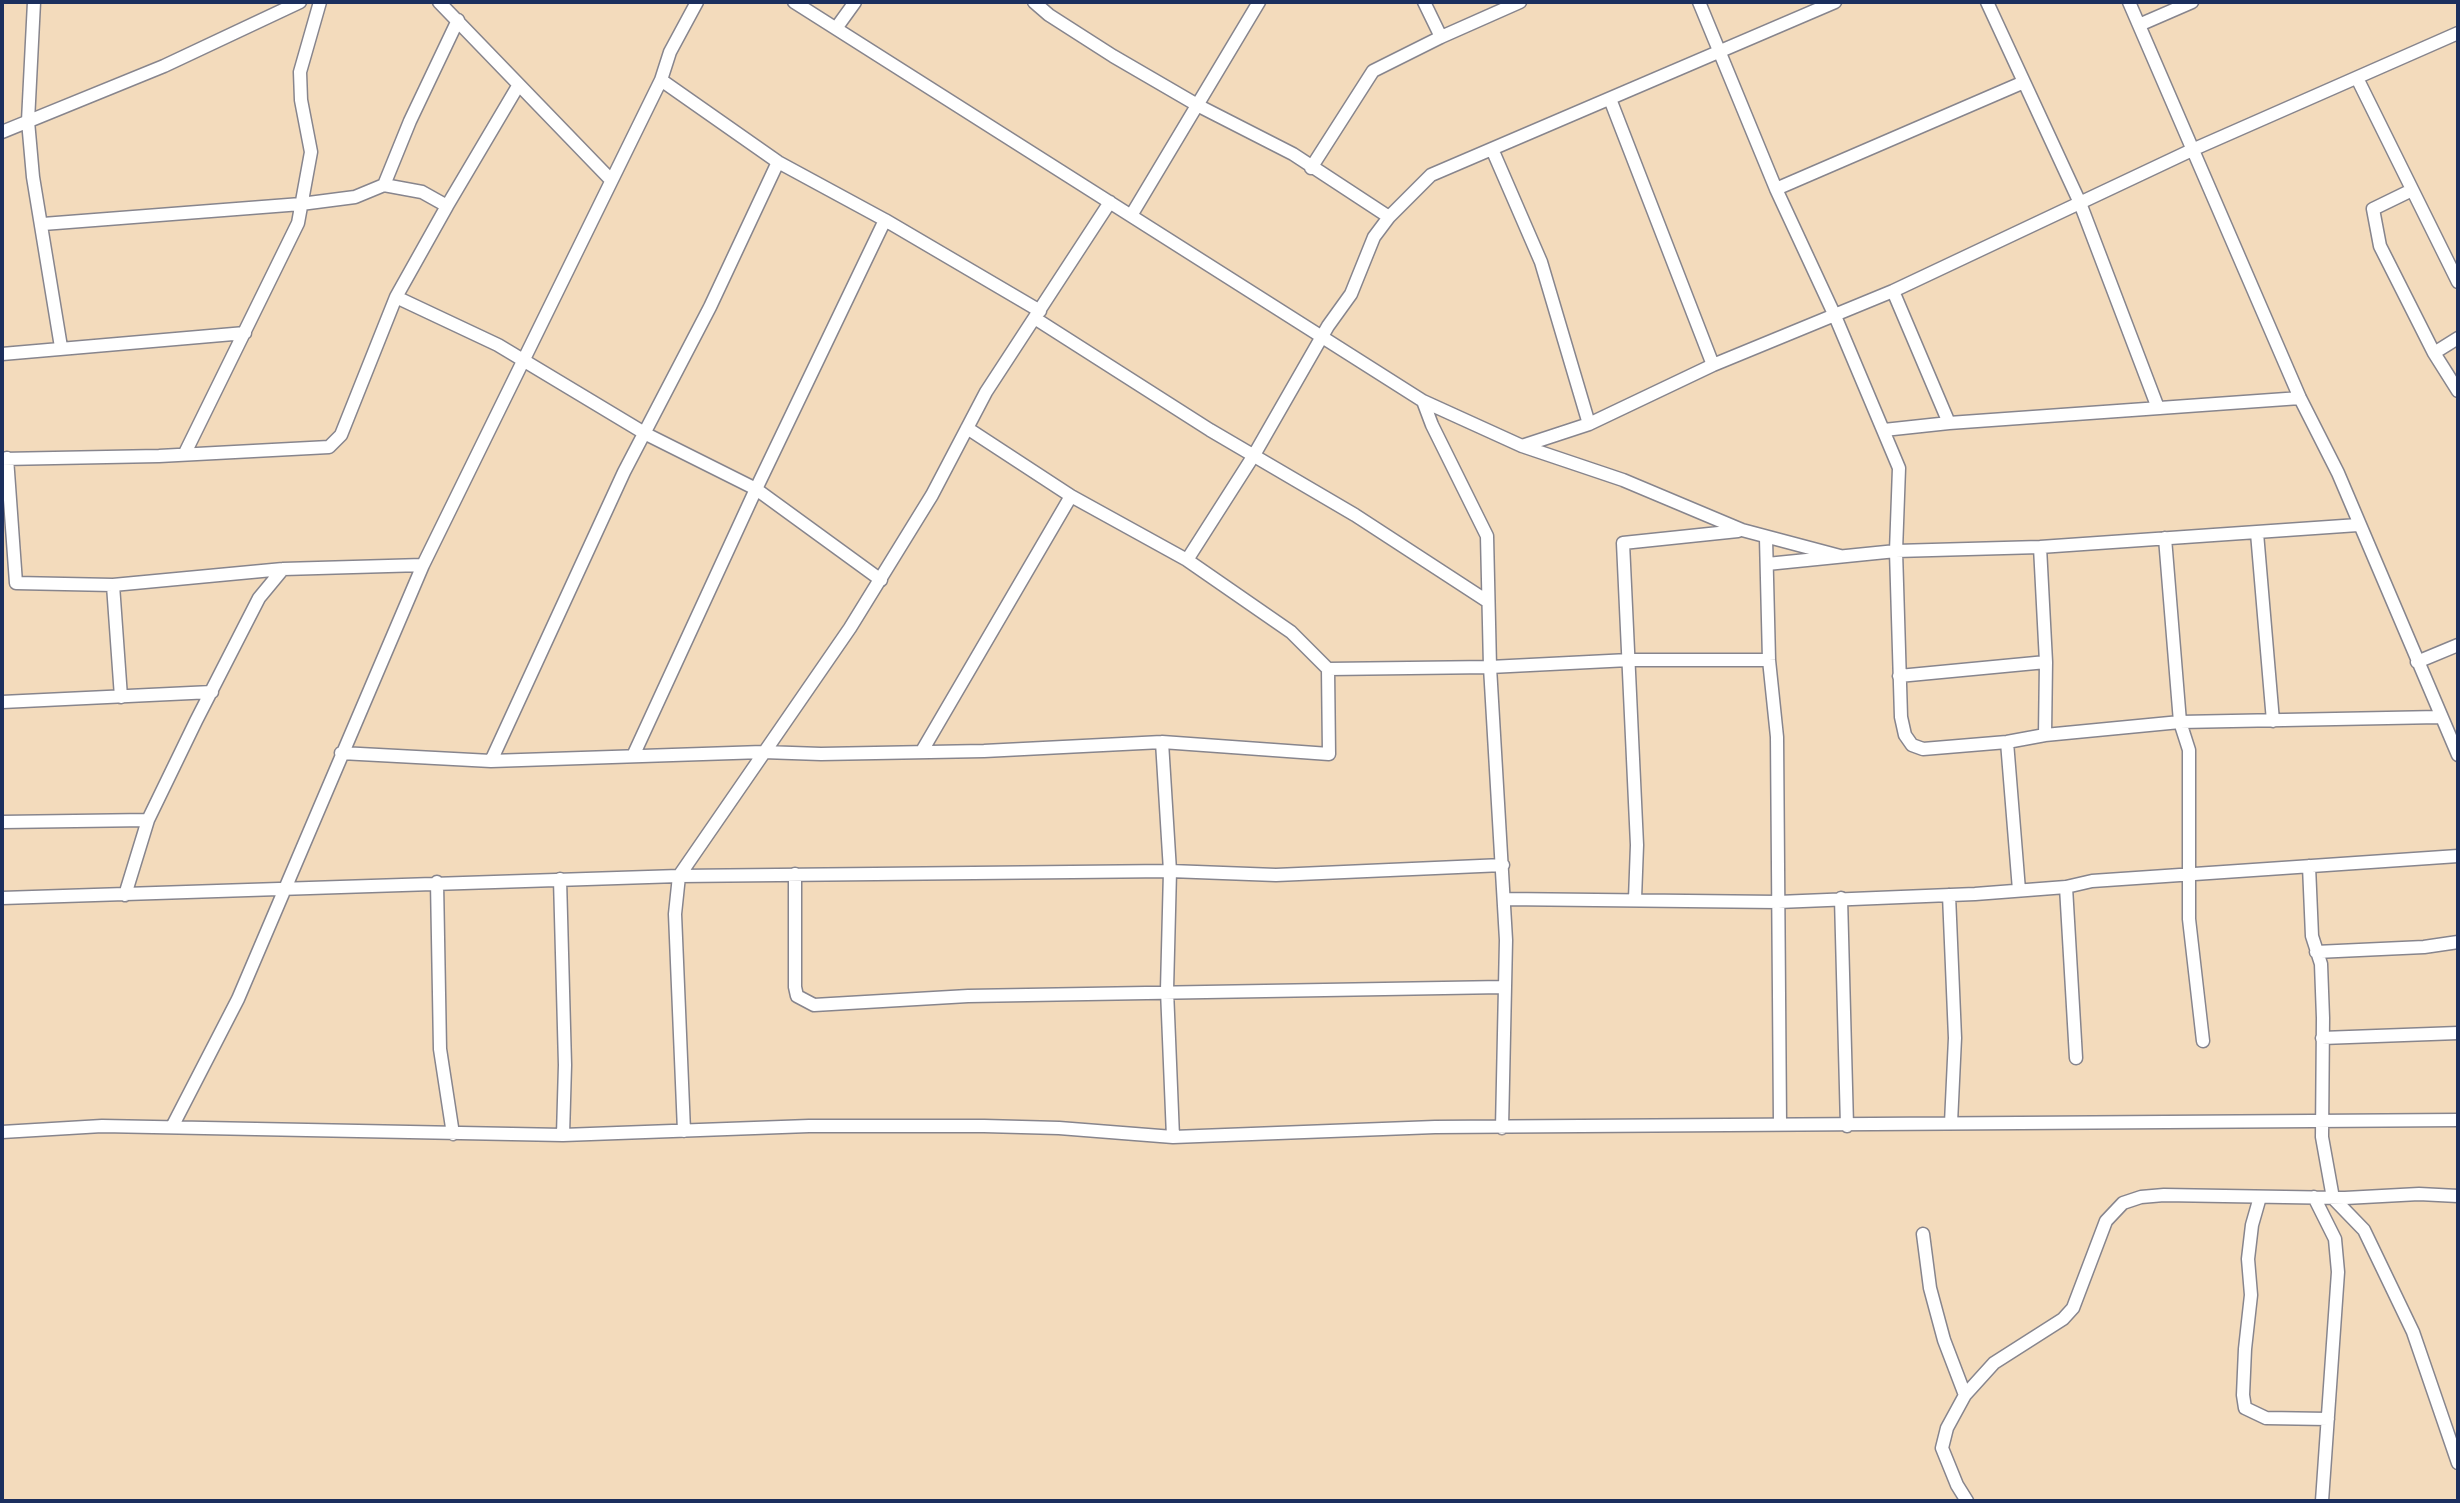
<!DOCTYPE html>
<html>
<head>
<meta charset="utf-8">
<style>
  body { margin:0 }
  #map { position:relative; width:2460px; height:1503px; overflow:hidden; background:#f3dbbc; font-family:Itim,sans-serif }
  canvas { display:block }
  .frame { position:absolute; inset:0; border:4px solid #1b2f5e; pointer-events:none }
</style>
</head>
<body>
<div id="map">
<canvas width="2460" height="1503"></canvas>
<div class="frame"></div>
</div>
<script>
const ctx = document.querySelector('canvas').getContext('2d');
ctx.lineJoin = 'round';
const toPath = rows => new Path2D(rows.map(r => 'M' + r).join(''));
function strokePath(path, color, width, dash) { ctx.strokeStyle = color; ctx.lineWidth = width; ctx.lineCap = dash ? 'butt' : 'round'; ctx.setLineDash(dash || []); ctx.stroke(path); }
const street = toPath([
  [34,2,28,121,33,177,61,347],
  [439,2,611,180],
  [794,2,1423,401,1522,446,1623,480,1742,530,1840,556],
  [1034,2,1049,15,1113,56,1199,106,1293,154,1389,217],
  [1424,2,1441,37],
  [1699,2,1776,189,1835,316,1899,468,1896,551,1901,717,1905,735,1912,745,1923,749,2007,742,2045,735,2180,722,2439,717],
  [1987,2,2080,203,2158,408],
  [2129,2,2300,398,2338,473,2458,755],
  [2139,25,2192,2],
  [837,27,855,2],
  [2357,78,2458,282],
  [661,80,778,162,885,220],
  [1610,99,1713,365],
  [2,132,164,66,300,2],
  [1492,149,1541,262,1589,424],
  [1311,168,1373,71,1441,37,1520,2],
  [384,185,410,121,458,20],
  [1776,189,2024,82],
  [2412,190,2373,209,2380,246,2434,353,2458,391],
  [447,206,518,86],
  [1132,214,1259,2],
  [43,224,301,204,355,197,384,185,422,192,447,206,396,297],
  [1893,291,1949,423],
  [1036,319,1210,430,1355,515,1487,601],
  [2434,353,2458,338],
  [2,354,245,333],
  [1423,401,1432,425,1487,536,1490,667,1506,940,1502,1128],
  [967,428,1071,496,1187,560,1291,632,1328,669],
  [1884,430,1949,423,2300,398],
  [1522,446,1589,424,1713,365,1893,291,2192,150,2458,33],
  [185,453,298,223,311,152,301,100,300,72,320,2],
  [7,458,16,583,113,585,283,569,423,565],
  [2,459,159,456,329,447,341,435,396,297,498,345,646,434,756,489,881,580],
  [2257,533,2273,721],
  [1766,538,1769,660,1777,737,1780,1123],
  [2165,538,2180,722,2189,750,2189,919,2203,1041],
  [2040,547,2046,662,2045,735],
  [1187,560,1254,455,1328,326,1351,294,1374,237,1389,217,1431,175,1835,2],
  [1767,564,1896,551,2040,547,2358,525],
  [113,585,121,697],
  [2417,662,2458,645],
  [1899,676,2046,662],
  [2,702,212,692],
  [1162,742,1170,871,1167,990,1173,1137],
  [2007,742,2019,890],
  [922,751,1071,496],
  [341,753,491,761,763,752,821,754,984,751,1162,742,1329,754,1328,669,1490,667,1629,660,1769,660],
  [633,756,756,489,885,220,1040,311],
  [491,761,624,472,710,307,778,162],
  [2,822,148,820],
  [2309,866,2312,936,2321,964,2323,1018,2322,1137,2333,1198,2364,1230,2413,1332,2458,1463],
  [795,874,795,987,797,996,814,1005,968,996,1503,987],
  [560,879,565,1065,563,1135],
  [437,882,440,1049,453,1134],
  [2066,887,2076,1058],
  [125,895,148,820,196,721,259,598,283,569],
  [1949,895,1955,1038,1951,1123],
  [2,898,679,876,1170,871,1276,875,1503,865],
  [1841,898,1847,1126],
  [1504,899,1778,902,1975,894,2066,887,2092,881,2458,856],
  [1635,899,1637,845,1623,543,1738,531],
  [2316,952,2424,947,2458,942],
  [2322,1038,2458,1033],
  [172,1127,238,999,423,565,661,80,670,52,697,2],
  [684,1131,675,914,679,876,850,628,932,495,986,392,1110,202],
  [2,1132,102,1126,563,1135,809,1126,984,1126,1059,1128,1173,1137,1435,1127,2458,1120],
  [2260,1197,2252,1225,2248,1259,2251,1295,2245,1349,2243,1395,2245,1408,2266,1418,2328,1419],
  [2314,1197,2335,1239,2338,1272,2322,1501],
  [1923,1234,1930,1288,1944,1340,1965,1395],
  [1967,1501,1957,1485,1942,1448,1947,1428,1965,1395,1994,1363,2063,1319,2073,1308,2106,1221,2123,1203,2141,1197,2164,1195,2345,1198,2419,1194,2458,1196]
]);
strokePath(street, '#87858d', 15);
strokePath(street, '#fff', 12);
</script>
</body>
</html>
